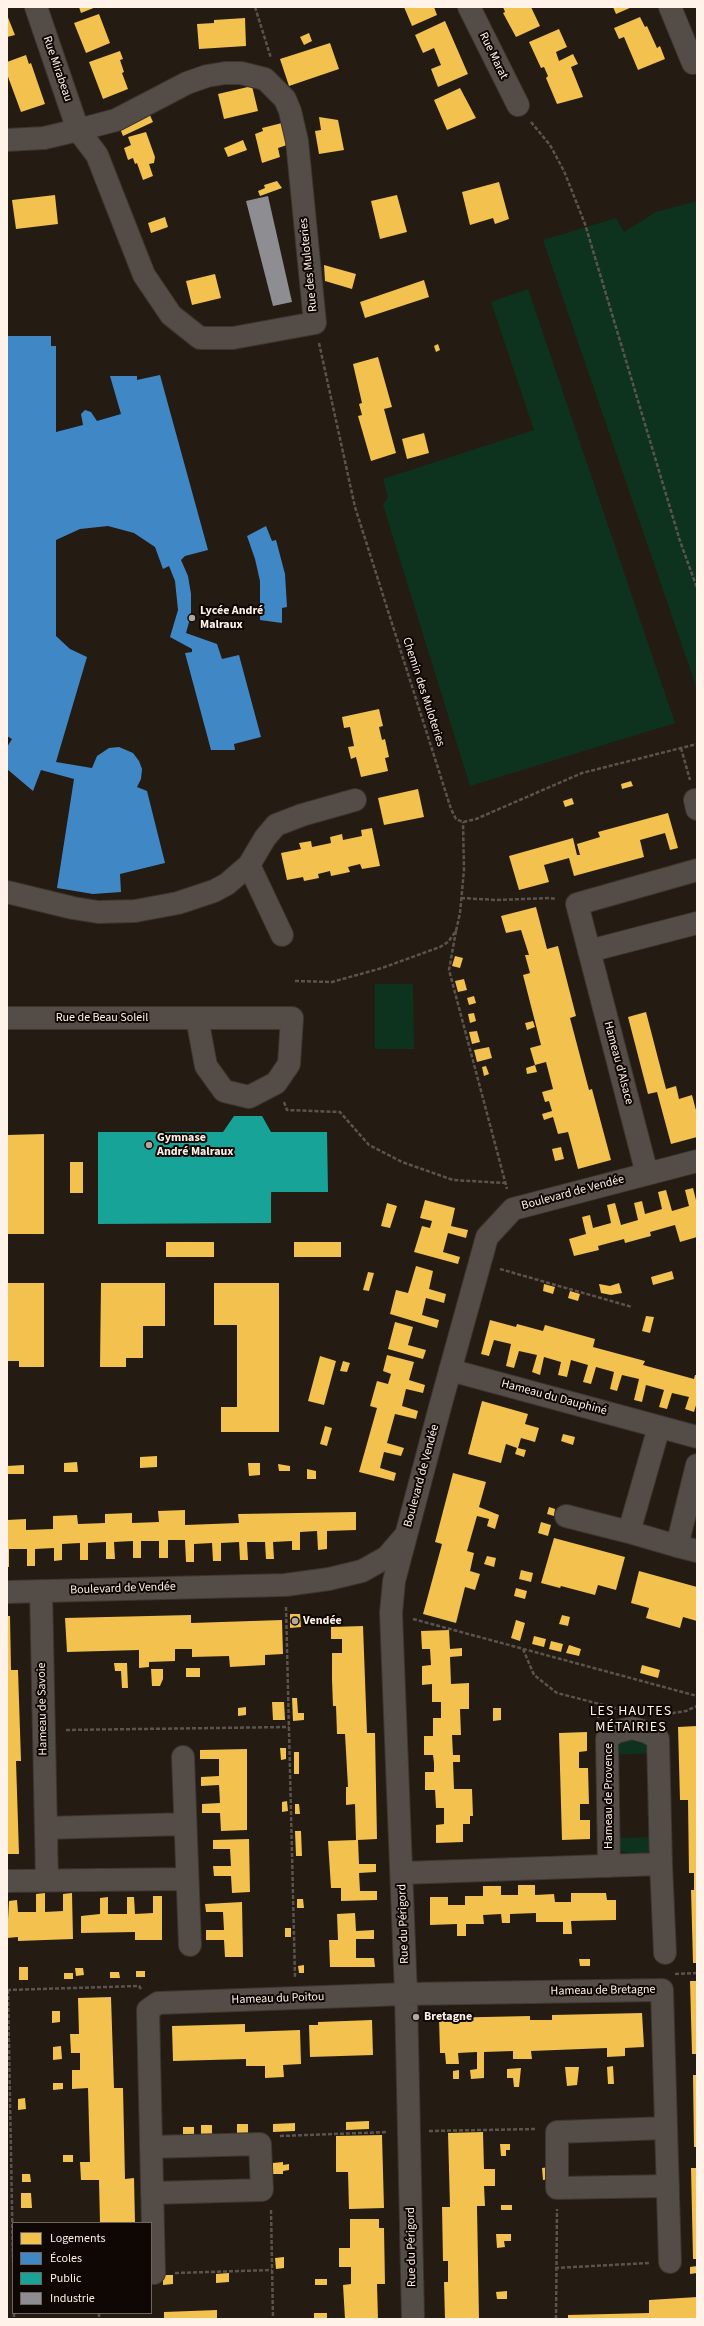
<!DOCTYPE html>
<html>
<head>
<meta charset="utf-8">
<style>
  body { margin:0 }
  #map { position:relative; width:704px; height:2326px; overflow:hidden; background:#241b13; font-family:"Source Sans 3",sans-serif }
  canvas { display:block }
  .frame { position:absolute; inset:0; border:8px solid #fff2e9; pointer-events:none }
  .legend { position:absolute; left:12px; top:2222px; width:140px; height:92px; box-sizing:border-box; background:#0e0703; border:1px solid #6e655f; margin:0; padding:5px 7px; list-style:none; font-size:12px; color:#fff2e9 }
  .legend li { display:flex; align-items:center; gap:8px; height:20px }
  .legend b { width:20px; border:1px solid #6e655f }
</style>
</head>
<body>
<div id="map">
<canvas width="704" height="2326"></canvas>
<div class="frame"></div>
<ul class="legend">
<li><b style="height:11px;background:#f2c14e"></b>Logements</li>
<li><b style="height:11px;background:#3f88c5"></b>Écoles</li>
<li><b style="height:11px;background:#17a398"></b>Public</li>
<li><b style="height:11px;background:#8d8d92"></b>Industrie</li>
</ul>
</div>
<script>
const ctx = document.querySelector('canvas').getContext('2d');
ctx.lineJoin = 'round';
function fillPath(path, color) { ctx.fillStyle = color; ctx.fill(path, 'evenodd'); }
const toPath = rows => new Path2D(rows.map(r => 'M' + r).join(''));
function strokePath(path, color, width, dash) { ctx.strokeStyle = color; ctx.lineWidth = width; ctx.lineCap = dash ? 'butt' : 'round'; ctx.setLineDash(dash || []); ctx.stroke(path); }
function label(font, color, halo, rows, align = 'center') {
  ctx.font = font + ' "Source Sans 3",sans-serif'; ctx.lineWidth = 4; ctx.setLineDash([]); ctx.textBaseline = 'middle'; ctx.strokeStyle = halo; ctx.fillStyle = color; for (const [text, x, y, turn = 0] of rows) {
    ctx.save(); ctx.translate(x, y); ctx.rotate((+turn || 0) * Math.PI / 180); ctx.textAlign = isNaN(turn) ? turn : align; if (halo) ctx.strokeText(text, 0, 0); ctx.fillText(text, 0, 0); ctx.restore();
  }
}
fillPath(toPath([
  [697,201,697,689,543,240,616,218,624,232,656,212],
  [528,289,675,723,470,786,383,505,388,497,383,479,534,430,491,302],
  [375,984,413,984,414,1049,375,1049],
  [633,1736,648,1740,658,1753,608,1755,616,1742],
  [660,1837,650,1851,636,1856,613,1848,609,1838]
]), '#0d331f');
fillPath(toPath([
  [79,7,96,7,81,13],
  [404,7,434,7,437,15,412,26],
  [503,7,531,7,540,26,516,37,503,13,505,12],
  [613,7,632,7,616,14],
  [99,14,110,43,86,53,74,23],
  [7,15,15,35,7,37],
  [640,17,645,27,647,26,657,48,660,46,665,59,638,70,624,37,619,39,614,28],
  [245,18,246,46,199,49,197,24,214,23,214,20],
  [445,21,468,74,438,87,431,69,441,65,434,48,423,53,415,35],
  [559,29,567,47,556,52,559,61,573,54,578,64,571,67,583,97,557,104,546,78,548,76,544,67,541,68,529,42],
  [309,33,312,41,304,45,300,37],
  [330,43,339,69,289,86,280,59],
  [120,51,123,59,120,60,124,72,122,73,128,89,103,99,89,62],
  [26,55,29,64,31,63,45,104,21,112,7,74,7,62],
  [252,86,258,111,224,119,218,94],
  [460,88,476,118,447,130,434,100],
  [149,113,153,122,123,136,119,126],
  [319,117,338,120,344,150,319,154,315,131,321,130],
  [282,123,287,145,278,148,280,157,262,163,255,134,263,131,262,128],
  [146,132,155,157,154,163,149,164,153,176,143,180,137,163,135,164,133,158,128,160,124,148,131,145,128,137],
  [243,140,247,150,228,157,224,148],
  [277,181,282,188,260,196,258,191,265,188,264,185],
  [499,182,509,219,495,224,493,218,470,225,462,192],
  [55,195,58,224,16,229,12,200],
  [397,195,407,232,380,239,371,201],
  [165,217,168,227,151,233,148,223],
  [324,265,356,274,352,289,325,281],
  [215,274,221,298,192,305,186,281],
  [424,280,429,297,365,318,360,302],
  [438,344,440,350,436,352,434,346],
  [378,357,392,407,384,409,396,453,371,461,358,416,362,415,359,404,362,403,353,364],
  [424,433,429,453,407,459,402,439],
  [379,709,383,726,379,727,382,740,385,739,389,757,385,758,388,771,361,777,356,757,351,759,348,747,354,746,350,727,344,728,342,717],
  [631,781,633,786,622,789,621,784],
  [418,789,424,817,384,825,378,798],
  [572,798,574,804,565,807,563,801],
  [668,813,678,848,670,850,665,833,640,840,644,857,574,876,569,858,544,865,549,882,519,890,509,856,573,838,577,855,580,855,577,844,600,837,598,832],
  [372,828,380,866,362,869,360,864,348,867,350,872,331,876,330,871,318,874,319,878,304,881,303,877,287,880,281,853,301,849,299,843,311,841,312,847,331,843,330,837,342,834,343,840,362,836,361,830],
  [536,907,547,949,558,946,576,1016,570,1018,589,1090,592,1089,611,1160,578,1169,568,1132,558,1134,553,1117,544,1120,542,1114,552,1111,549,1101,545,1102,542,1092,553,1089,546,1062,535,1065,537,1072,527,1074,526,1068,535,1065,530,1048,541,1045,523,975,530,973,525,955,529,955,521,930,506,933,501,916],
  [455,956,463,958,460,968,452,966],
  [464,979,467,990,458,992,455,981],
  [474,996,476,1003,469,1005,467,998],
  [646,1012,666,1089,676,1086,679,1099,692,1095,697,1114,697,1137,671,1144,657,1092,648,1094,628,1017],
  [474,1013,476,1021,470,1023,468,1014],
  [533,1021,535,1027,527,1030,525,1023],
  [477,1031,480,1042,472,1044,469,1032],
  [489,1047,492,1058,477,1062,474,1050],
  [486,1066,489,1074,484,1076,482,1067],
  [44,1134,44,1234,7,1234,7,1135],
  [561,1147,564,1159,555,1161,552,1149],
  [70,1162,83,1162,83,1193,70,1193],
  [693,1188,697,1204,697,1237,680,1242,675,1225,650,1232,651,1236,625,1243,624,1239,598,1246,599,1250,574,1256,569,1239,586,1234,582,1217,590,1215,593,1228,611,1223,607,1205,615,1203,621,1225,638,1220,634,1203,642,1201,645,1214,662,1209,658,1192,666,1190,672,1211,689,1206,685,1190],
  [425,1200,455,1208,451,1226,468,1230,466,1238,448,1233,443,1252,460,1257,458,1264,414,1252,422,1226,430,1228,432,1221,420,1218],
  [387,1203,397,1206,390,1228,381,1226],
  [166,1242,214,1242,214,1257,166,1257],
  [294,1242,341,1242,341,1257,294,1257],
  [416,1266,433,1271,429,1289,446,1294,444,1303,426,1298,422,1315,439,1320,437,1328,390,1314,396,1290,408,1293],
  [672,1271,674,1279,653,1285,651,1277],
  [368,1272,374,1273,369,1291,363,1290],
  [7,1283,44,1283,44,1367,19,1367,19,1361,7,1361],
  [101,1283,165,1283,165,1326,143,1326,143,1358,126,1358,126,1367,100,1367],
  [214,1283,279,1283,279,1432,221,1432,221,1407,237,1407,237,1325,214,1325],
  [619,1283,622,1293,611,1295,601,1293,599,1284,610,1286],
  [544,1284,555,1287,553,1294,543,1291],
  [570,1291,580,1294,578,1301,568,1298],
  [646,1316,654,1317,650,1333,642,1331],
  [490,1320,516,1327,517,1324,543,1331,545,1325,595,1339,593,1347,645,1361,643,1365,694,1379,695,1375,697,1375,697,1402,694,1412,685,1409,689,1397,672,1393,667,1409,659,1407,664,1390,646,1385,642,1402,634,1400,639,1379,622,1375,617,1391,610,1389,614,1372,596,1367,591,1384,583,1382,588,1365,571,1360,567,1377,558,1375,561,1362,544,1357,540,1375,532,1372,537,1355,519,1351,514,1368,506,1366,511,1344,494,1340,489,1356,481,1354],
  [395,1322,413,1327,408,1345,426,1350,423,1359,388,1349],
  [387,1355,414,1362,409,1380,425,1385,423,1393,406,1389,402,1406,418,1411,416,1419,395,1414,387,1443,404,1448,401,1456,384,1452,380,1468,396,1473,394,1481,359,1472,377,1408,370,1406,377,1381,388,1384,391,1374,383,1371],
  [320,1356,336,1361,324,1405,308,1401],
  [343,1361,350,1363,347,1372,340,1371],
  [482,1401,528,1414,525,1424,539,1428,535,1442,521,1438,518,1448,526,1450,524,1457,515,1454,517,1448,506,1444,501,1463,468,1454],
  [325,1426,332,1428,327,1446,320,1444],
  [563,1434,575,1437,573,1445,561,1441],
  [157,1456,157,1467,140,1468,140,1457],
  [77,1462,78,1472,64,1472,64,1463],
  [248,1463,260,1463,260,1475,249,1476],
  [278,1464,290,1466,290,1471,279,1471],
  [24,1465,24,1474,7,1474,7,1466],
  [307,1469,316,1471,316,1479,307,1479],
  [453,1473,486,1482,479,1507,499,1515,495,1529,487,1526,489,1519,477,1516,467,1551,474,1553,470,1571,480,1574,475,1590,465,1587,456,1623,423,1614,442,1544,435,1542],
  [549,1507,555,1509,554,1516,547,1514],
  [185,1510,185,1525,239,1523,238,1514,356,1512,356,1530,327,1531,327,1549,318,1550,317,1531,300,1532,300,1550,292,1550,292,1541,273,1542,274,1559,266,1559,265,1542,247,1542,248,1560,240,1560,239,1542,221,1543,221,1561,213,1561,212,1543,194,1544,194,1562,186,1562,185,1540,168,1540,168,1558,159,1558,159,1541,141,1541,141,1558,133,1558,133,1541,114,1542,115,1559,106,1559,106,1542,88,1543,88,1560,80,1560,80,1543,62,1544,62,1560,54,1561,54,1548,35,1549,35,1566,27,1566,27,1549,9,1549,9,1567,7,1567,7,1520,26,1519,26,1530,53,1529,53,1516,77,1515,78,1524,105,1523,105,1514,132,1513,132,1523,159,1522,158,1511],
  [541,1522,551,1525,548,1536,538,1533],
  [554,1538,625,1557,616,1590,598,1585,595,1595,561,1586,560,1588,541,1583],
  [487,1556,496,1558,494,1567,484,1564],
  [521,1570,533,1573,531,1582,519,1579],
  [639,1571,697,1587,697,1621,683,1617,680,1628,646,1618,649,1608,631,1603],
  [516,1588,527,1591,525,1599,514,1596],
  [290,1614,300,1614,301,1627,290,1628],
  [191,1615,191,1623,282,1620,283,1654,265,1655,265,1665,230,1667,229,1656,192,1657,192,1649,175,1649,175,1661,149,1662,149,1667,139,1668,139,1650,67,1652,65,1618],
  [562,1615,570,1617,568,1626,559,1624],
  [7,1616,10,1616,11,1670,18,1670,21,1761,16,1761,19,1854,7,1854],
  [516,1620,525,1623,520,1641,511,1638],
  [363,1626,367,1733,375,1733,377,1839,358,1840,359,1864,376,1864,376,1872,359,1873,360,1891,377,1891,377,1900,341,1901,341,1888,331,1888,328,1841,356,1840,355,1804,346,1805,346,1787,348,1787,345,1734,337,1734,336,1706,333,1706,332,1680,332,1653,342,1653,342,1639,331,1639,331,1627],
  [449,1630,450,1649,462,1648,462,1656,450,1657,451,1684,469,1683,469,1709,460,1709,461,1735,452,1735,453,1755,460,1755,460,1762,453,1762,454,1789,472,1789,473,1816,470,1816,470,1824,463,1824,463,1842,436,1843,436,1825,444,1824,444,1808,436,1808,435,1790,425,1790,425,1772,434,1772,434,1763,433,1755,424,1755,424,1736,433,1736,433,1718,441,1718,441,1702,432,1702,432,1684,422,1685,422,1666,431,1665,430,1649,422,1649,421,1631],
  [534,1636,546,1639,544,1647,532,1644],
  [551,1641,563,1644,561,1652,549,1649],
  [569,1645,581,1649,579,1656,566,1653],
  [114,1663,127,1663,128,1688,122,1688,121,1671,115,1671],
  [642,1665,660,1670,658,1678,640,1673],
  [186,1668,200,1668,200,1677,186,1677],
  [151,1669,163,1669,163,1679,160,1686,152,1686],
  [292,1698,297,1698,298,1713,304,1713,304,1720,293,1721],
  [272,1702,284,1702,285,1720,273,1720],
  [246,1707,246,1715,238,1716,238,1708],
  [493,1708,501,1708,501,1720,493,1721],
  [697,1726,697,1963,693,1963,691,1890,694,1890,694,1873,689,1873,688,1800,680,1800,678,1727],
  [587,1732,587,1751,579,1752,579,1768,588,1768,589,1804,580,1804,580,1820,590,1820,590,1839,562,1840,559,1733],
  [280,1748,286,1748,286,1759,281,1760],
  [247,1749,247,1830,221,1831,220,1813,202,1813,202,1804,220,1803,219,1785,201,1786,201,1777,219,1776,219,1759,200,1759,200,1750],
  [294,1752,299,1752,299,1774,294,1774],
  [287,1801,288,1811,282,1812,282,1802],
  [295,1804,299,1804,300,1814,295,1814],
  [295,1831,301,1831,302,1856,296,1856],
  [249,1839,250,1892,232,1893,231,1876,214,1876,213,1866,231,1866,230,1849,213,1849,213,1840],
  [518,1885,535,1885,535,1895,554,1894,555,1902,571,1902,571,1893,606,1893,607,1900,616,1900,616,1920,571,1921,572,1934,563,1934,563,1922,536,1922,536,1913,510,1914,510,1923,502,1923,501,1914,483,1915,484,1924,466,1924,466,1936,457,1936,457,1924,430,1925,430,1897,448,1897,448,1905,465,1905,465,1896,483,1896,483,1886,501,1886,501,1895,518,1895],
  [45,1893,45,1912,63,1911,63,1894,72,1893,73,1939,18,1941,18,1937,7,1938,9,1901,17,1900,18,1912,36,1912,36,1894],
  [153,1896,162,1896,162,1940,135,1940,135,1932,81,1933,81,1916,100,1914,100,1898,108,1897,108,1914,127,1914,127,1897,134,1897,135,1914,153,1913],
  [297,1899,303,1899,304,1908,297,1908],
  [242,1902,243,1957,225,1957,224,1940,206,1940,206,1930,224,1930,223,1912,206,1912,205,1904],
  [355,1913,356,1931,374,1930,374,1939,356,1939,356,1958,374,1958,375,1967,330,1967,329,1940,338,1940,337,1914],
  [285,1928,291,1928,291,1937,285,1937],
  [579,1959,590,1959,590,1966,580,1966],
  [304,1965,304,1973,299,1973,298,1966],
  [19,1967,28,1967,28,1980,19,1980],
  [75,1968,83,1968,84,1975,76,1976],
  [136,1971,145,1971,145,1977,136,1977],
  [110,1972,119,1972,120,1978,110,1978],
  [64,1973,73,1973,73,1979,64,1979],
  [690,1981,697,1981,697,2054,692,2054],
  [111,1997,114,2088,123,2088,125,2179,134,2178,135,2223,100,2223,99,2180,81,2180,80,2162,90,2162,88,2088,72,2089,72,2070,80,2070,80,2053,71,2053,70,2034,79,2034,78,1998],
  [52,2011,60,2011,60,2022,52,2023],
  [642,2013,644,2047,625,2048,625,2056,607,2057,607,2048,531,2051,532,2059,513,2059,513,2051,484,2052,484,2078,471,2079,470,2070,477,2069,477,2052,458,2053,459,2064,446,2064,445,2053,440,2053,439,2018,530,2016,530,2020,552,2020,552,2015],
  [372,2020,373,2055,310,2057,309,2025,318,2025,318,2022],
  [245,2024,245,2032,300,2030,301,2064,283,2065,284,2077,265,2078,265,2066,246,2066,246,2059,173,2061,172,2026],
  [61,2046,62,2059,53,2060,53,2047],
  [613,2066,614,2084,608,2084,607,2067],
  [565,2067,579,2067,577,2085,567,2086],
  [521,2068,519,2087,514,2087,513,2078,507,2078,507,2069],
  [459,2070,459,2079,453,2079,453,2071],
  [693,2075,697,2075,697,2147,694,2147],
  [53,2083,63,2083,63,2089,53,2090],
  [25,2098,26,2109,18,2110,18,2099],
  [369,2121,369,2129,346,2130,346,2122],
  [295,2123,295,2131,273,2132,273,2124],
  [237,2124,248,2124,248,2133,237,2133],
  [201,2125,212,2125,212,2134,201,2134],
  [183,2127,194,2127,194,2134,183,2134],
  [483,2132,484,2169,495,2169,495,2186,484,2186,485,2206,477,2206,479,2319,445,2319,444,2282,448,2282,448,2261,443,2261,442,2207,450,2207,448,2133],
  [382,2135,384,2208,349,2209,348,2172,336,2172,336,2136],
  [500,2144,510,2144,510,2150,506,2150,506,2156,501,2156],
  [63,2155,73,2155,73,2162,63,2162],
  [283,2162,283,2165,289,2164,289,2170,283,2171,283,2174,273,2174,273,2163],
  [550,2167,550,2179,543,2180,542,2168],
  [691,2168,697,2168,697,2259,693,2259],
  [22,2174,30,2174,31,2182,22,2182],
  [21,2193,31,2193,32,2208,21,2208],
  [501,2205,512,2205,512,2210,501,2210],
  [350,2219,379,2219,379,2228,384,2228,385,2284,377,2284,378,2319,345,2319,343,2285,351,2284,351,2267,339,2267,339,2248,350,2248],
  [496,2234,511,2234,511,2241,504,2241,505,2247,497,2248],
  [284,2257,284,2268,276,2269,275,2258],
  [697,2266,697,2273,690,2274,690,2267],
  [229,2273,229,2282,216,2283,216,2274],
  [163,2275,173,2275,173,2284,163,2285],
  [315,2279,327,2279,327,2285,315,2285],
  [507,2291,507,2299,497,2299,496,2292],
  [697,2297,697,2319,568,2319,568,2315,649,2313,649,2300],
  [217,2310,217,2319,164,2319,164,2312],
  [314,2313,327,2313,327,2319,314,2319]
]), '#f2c14e');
fillPath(toPath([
  [8,336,51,336,51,346,56,346,56,432,83,425,81,414,85,410,91,412,97,421,121,414,110,376,137,376,137,380,160,375,208,550,185,556,181,560,188,576,191,594,191,615,186,633,217,644,222,659,239,655,261,737,234,744,235,750,211,750,185,653,192,652,192,649,170,637,178,610,175,581,169,566,163,569,155,547,134,533,108,526,80,529,56,540,56,636,70,649,87,657,56,762,92,768,97,756,109,748,119,747,133,753,139,761,142,769,141,779,137,787,147,791,165,863,120,874,121,892,93,894,57,888,74,779,41,770,33,791,7,769,7,747,12,739,7,736],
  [266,526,272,541,276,540,285,574,287,607,282,608,282,623,260,620,260,581,255,559,247,536]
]), '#3f88c5');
fillPath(toPath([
  [234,1116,262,1116,271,1132,327,1132,328,1192,271,1192,271,1223,98,1224,98,1132,223,1132]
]), '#17a398');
fillPath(toPath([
  [268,196,292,302,273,306,246,201]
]), '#8d8d92');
const minor = toPath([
  [469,7,518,105],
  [670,7,693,63],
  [7,140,44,138,78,130,116,120,187,83,207,76,225,73,241,73,265,79,285,99,290,111,297,141,315,323,233,338,200,338,171,315,144,275,97,155,78,130,36,7],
  [695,800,697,809],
  [249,865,282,935],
  [7,892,73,908,98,912,135,911,178,903,214,891,227,884,249,865,265,838,276,825,302,815,355,800],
  [589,951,697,923],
  [7,1018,292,1018,289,1064,276,1083,249,1097,224,1091,206,1066,197,1018],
  [647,1174,577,904,697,870],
  [450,1370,697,1437],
  [659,1427,629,1532,677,1546,697,1465],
  [566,1516,629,1532],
  [677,1546,697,1551],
  [41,1591,47,1880],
  [7,1592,285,1585,329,1579,362,1571,387,1557,405,1536],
  [183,1757,190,1945],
  [46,1828,185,1824],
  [609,1866,607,1739,616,1732,632,1728,647,1732,658,1739,661,1864],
  [402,1873,661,1864,665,1953],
  [7,1881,186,1879],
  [666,2128,557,2132,557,2188,668,2186],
  [151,2147,260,2144,262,2190,152,2193],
  [154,2273,148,2010,158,2003,406,1994,662,1990,670,2262],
  [413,2319,406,1994,391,1613,394,1581,440,1407,487,1237,513,1209,697,1161]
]);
strokePath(minor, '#3c352f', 24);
strokePath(toPath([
  [255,7,271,58],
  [531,122,550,145,564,171,585,224,680,541,697,588],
  [319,343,355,507,451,809,456,819,463,822,476,819,582,773,697,744],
  [681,748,690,780],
  [461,898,497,900,550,898,556,899],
  [456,931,449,970,507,1189],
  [295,981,332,982,382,968,440,947,448,942,456,931,460,913,464,870,463,822],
  [284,1102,287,1110,340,1112,369,1145,402,1162,453,1180,505,1183],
  [500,1269,632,1307],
  [286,1607,295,1977],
  [413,1619,697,1696],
  [523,1649,534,1675,557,1693,619,1709],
  [660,1715,686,1711,697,1706],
  [598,1718,602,1706],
  [66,1730,289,1727],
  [675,1974,697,1973],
  [7,1990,139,1986,141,1989],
  [8,1990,13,2262],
  [429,2131,536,2129],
  [280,2136,388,2132],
  [271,2210,273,2319],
  [555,2268,649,2263],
  [175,2273,272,2270],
  [14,2313,14,2319],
  [99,2313,99,2319],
  [556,2319,557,2209]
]), '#5b544e', 2.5, [4, 2]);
strokePath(minor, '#544c46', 22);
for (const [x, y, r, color] of [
  [192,618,4,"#b2a79e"],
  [149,1145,4,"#b2a79e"],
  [295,1621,4,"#b2a79e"],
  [416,2017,4,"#b2a79e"]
]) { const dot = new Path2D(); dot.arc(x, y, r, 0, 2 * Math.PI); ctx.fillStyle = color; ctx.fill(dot); strokePath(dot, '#0e0703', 1.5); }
label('12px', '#fff2e9', '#0e0703', [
  ["Rue Marat",493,56,64],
  ["Rue Mirabeau",57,69,71],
  ["Rue des Muloteries",309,265,-96],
  ["Chemin des Muloteries",423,692,72],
  ["Rue de Beau Soleil",102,1018],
  ["Hameau d'Alsace",618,1063,75],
  ["Boulevard de Vendée",573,1193,-15],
  ["Hameau du Dauphiné",554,1398,15],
  ["Boulevard de Vendée",422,1476,-75],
  ["Boulevard de Vendée",123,1589,-2],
  ["Hameau de Savoie",43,1709,-91],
  ["Hameau de Provence",609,1796,-90],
  ["Rue du Périgord",404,1924,-92],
  ["Hameau de Bretagne",603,1991,-1],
  ["Hameau du Poitou",278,1999,-2],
  ["Rue du Périgord",412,2247,-91]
]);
label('bold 12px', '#fff2e9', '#0e0703', [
  ["Lycée André",200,611],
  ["Malraux",200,625],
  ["Gymnase",157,1138],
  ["André Malraux",157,1152],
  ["Vendée",303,1621],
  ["Bretagne",424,2017]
], 'left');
ctx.letterSpacing = '1px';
label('14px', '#fff2e9', '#0e0703', [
  ["LES HAUTES",631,1712],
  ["MÉTAIRIES",631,1728]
]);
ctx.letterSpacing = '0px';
</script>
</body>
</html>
